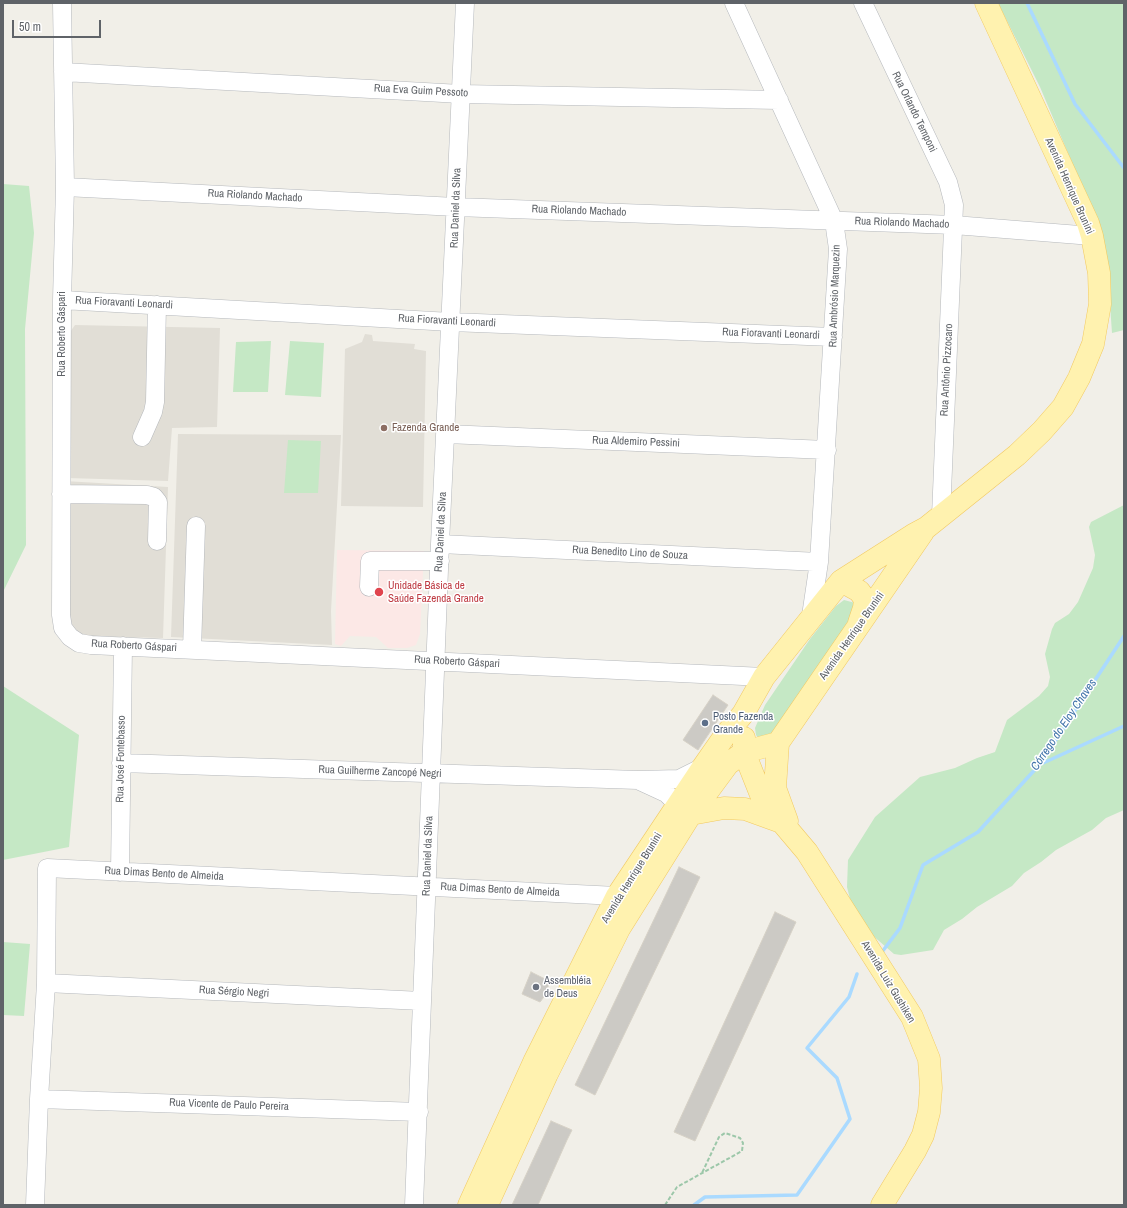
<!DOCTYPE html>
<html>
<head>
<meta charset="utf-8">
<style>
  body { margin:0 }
  #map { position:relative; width:1127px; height:1208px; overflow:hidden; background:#f1efe8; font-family:"Archivo Narrow",sans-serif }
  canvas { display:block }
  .frame { position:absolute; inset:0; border:4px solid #5f6368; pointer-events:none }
  .scale { position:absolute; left:12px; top:20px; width:89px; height:18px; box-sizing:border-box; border:2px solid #5f6368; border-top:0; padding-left:5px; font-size:12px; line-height:14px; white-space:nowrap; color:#5f6368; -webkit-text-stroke:3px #fff; paint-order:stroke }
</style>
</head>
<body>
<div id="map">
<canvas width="1127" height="1208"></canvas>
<div class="frame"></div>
<div class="scale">50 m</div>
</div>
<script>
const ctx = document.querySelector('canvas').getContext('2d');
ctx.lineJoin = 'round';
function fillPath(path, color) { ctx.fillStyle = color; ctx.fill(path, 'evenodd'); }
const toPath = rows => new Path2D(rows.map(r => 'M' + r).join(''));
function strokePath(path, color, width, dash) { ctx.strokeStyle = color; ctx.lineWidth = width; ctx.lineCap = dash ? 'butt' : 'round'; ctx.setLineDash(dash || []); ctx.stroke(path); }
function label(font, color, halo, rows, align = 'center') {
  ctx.font = font + ' "Archivo Narrow",sans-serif'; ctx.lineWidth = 3; ctx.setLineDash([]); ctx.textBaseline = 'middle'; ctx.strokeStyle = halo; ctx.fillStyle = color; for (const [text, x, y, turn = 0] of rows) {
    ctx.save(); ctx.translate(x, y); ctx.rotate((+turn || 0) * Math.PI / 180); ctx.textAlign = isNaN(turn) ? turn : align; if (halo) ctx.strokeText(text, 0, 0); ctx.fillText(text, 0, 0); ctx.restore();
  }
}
fillPath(toPath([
  [75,325,220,328,217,427,172,428,168,481,67,478,68,335],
  [365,334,372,335,373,341,415,344,414,349,426,351,423,507,341,506,345,349,362,342],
  [178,434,341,435,331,611,332,645,171,637],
  [64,481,168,487,163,638,85,636,70,632]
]), '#e1ded6');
fillPath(toPath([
  [337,550,424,551,420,634,416,645,407,648,388,648,376,637,350,636,341,646,335,644]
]), '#fce8e6');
fillPath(toPath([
  [998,3,1124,3,1124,330,1112,333,1108,276,1095,217,1040,87],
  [3,184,29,186,34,233,25,329,26,545,3,592],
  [271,341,268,392,233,392,236,342],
  [290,341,324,343,321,397,285,395],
  [288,440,321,441,318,493,284,493],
  [1124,505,1124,810,1106,818,1092,830,1056,850,1041,862,1024,873,1012,886,977,907,962,919,944,930,933,950,901,955,894,954,871,934,851,903,847,887,848,860,875,817,920,777,955,768,977,758,995,752,1007,720,1039,696,1048,686,1050,677,1045,654,1052,629,1055,623,1069,614,1078,602,1093,568,1095,555,1089,527,1091,522],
  [844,600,859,604,776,735,760,740,756,735,755,728,765,705,810,639,836,606],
  [3,686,79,735,69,847,3,860],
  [3,942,30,944,24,1016,3,1015]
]), '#c5e8c5');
strokePath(toPath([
  [1027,3,1075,104,1124,168],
  [1041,764,1124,726],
  [882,952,900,928,923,865,978,832,1040,764,1124,636],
  [694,1205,705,1197,797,1195,850,1119,837,1078,807,1048,849,997,857,974]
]), '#aadaff', 3.5);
const building = toPath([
  [713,695,728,705,698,750,683,740,713,695],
  [679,867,700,877,595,1095,575,1085,679,867],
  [775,912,796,922,695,1141,674,1132,775,912],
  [531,972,549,981,547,993,540,1002,522,994,531,972],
  [551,1121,572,1130,567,1140,538,1205,512,1205,551,1121]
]);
fillPath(building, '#cccac5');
strokePath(building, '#d6d1c6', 1);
const minor = toPath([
  [62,3,65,187,62,300,61,615,63,628,70,637,79,643,91,645,764,677],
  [734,3,834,221,838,249,819,562,811,616],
  [863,3,948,182,954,205,941,516],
  [63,72,461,94,779,100],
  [65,187,456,207,954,225,1092,236],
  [62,300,451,322,833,337],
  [446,434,827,450],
  [142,437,153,412,155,402,157,305],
  [61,494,147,495,154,497,158,502,157,541],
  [440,544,819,562],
  [369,587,370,561,440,561],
  [192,649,196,526],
  [121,763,638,780,679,779,703,767],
  [640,781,666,793,678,805],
  [120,872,123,646],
  [46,983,422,1001],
  [39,1099,419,1112],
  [35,1205,39,1099,46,983,47,868,617,896],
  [414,1205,440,544,465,3]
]);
const major = toPath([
  [841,581,859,591,865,599,864,608,859,623],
  [744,738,744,752,763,800,807,852,912,1017,929,1059,931,1088,929,1112,923,1135,915,1151,882,1205],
  [778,743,923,532],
  [778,743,775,788,787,821],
  [691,814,724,808,745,809,781,822],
  [469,1205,534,1062,617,896,703,767,726,734,743,714,764,677,841,581,913,535,926,528,1017,455,1042,431,1063,407,1079,378,1093,344,1100,304,1099,273,1092,236,1088,223,986,3],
  [487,1205,547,1074,619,929,691,814,728,764,744,752,778,743]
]);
strokePath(minor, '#b5b8bc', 19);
strokePath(major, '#f2c960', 23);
strokePath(toPath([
  [665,1205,677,1187,742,1151,743,1143,740,1138,725,1133,719,1137,702,1173]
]), '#9cc7a9', 2, [4, 2]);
strokePath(minor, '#fff', 18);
strokePath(major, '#fff2af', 22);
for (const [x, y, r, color] of [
  [384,428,4,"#8d6e63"],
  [379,592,5,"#e0444e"],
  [705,723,4,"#5c6f8a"],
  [536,987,4,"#6b7280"]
]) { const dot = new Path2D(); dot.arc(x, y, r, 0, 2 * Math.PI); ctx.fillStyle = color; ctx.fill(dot); strokePath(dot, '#fff', 1.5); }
label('11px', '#5f6368', '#fff', [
  ["Rua Eva Guim Pessoto",421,91,3],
  ["Rua Orlando Temponi",914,112,64],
  ["Avenida Henrique Brunini",1069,186,66],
  ["Rua Riolando Machado",255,196,3],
  ["Rua Daniel da Silva",456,208,-88],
  ["Rua Riolando Machado",579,211,2],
  ["Rua Riolando Machado",902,223,2],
  ["Rua Ambrósio Marquezin",835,296,-88],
  ["Rua Fioravanti Leonardi",124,303,3],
  ["Rua Fioravanti Leonardi",447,321,3],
  ["Rua Roberto Gáspari",62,334,-90],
  ["Rua Fioravanti Leonardi",771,334,2],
  ["Rua Antônio Pizzocaro",947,370,-87],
  ["Rua Aldemiro Pessini",636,442,2],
  ["Rua Daniel da Silva",441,532,-87],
  ["Rua Benedito Lino de Souza",630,553,3],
  ["Avenida Henrique Brunini",852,636,-55],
  ["Rua Roberto Gáspari",134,646,3],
  ["Rua Roberto Gáspari",457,662,3],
  ["Rua José Fontebasso",121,759,-89],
  ["Rua Guilherme Zancopé Negri",380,772,2],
  ["Rua Daniel da Silva",428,856,-88],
  ["Rua Dimas Bento de Almeida",164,874,3],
  ["Avenida Henrique Brunini",632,878,-58],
  ["Rua Dimas Bento de Almeida",500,890,3],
  ["Avenida Luiz Gushiken",888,982,59],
  ["Rua Sérgio Negri",234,992,3],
  ["Rua Vicente de Paulo Pereira",229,1105,2]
]);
label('11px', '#785e54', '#fff', [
  ["Fazenda Grande",392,428]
], 'left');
label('11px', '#be3a42', '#fff', [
  ["Unidade Básica de",388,586],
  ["Saúde Fazenda Grande",388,599]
], 'left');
label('11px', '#4e5e75', '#fff', [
  ["Posto Fazenda",713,717],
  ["Grande",713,730]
], 'left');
label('11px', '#5b616d', '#fff', [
  ["Assembléia",544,981],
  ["de Deus",544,994]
], 'left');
label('italic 12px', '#4174aa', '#fff', [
  ["Córrego do Eloy Chaves",1064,725,-56]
]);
</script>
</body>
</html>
